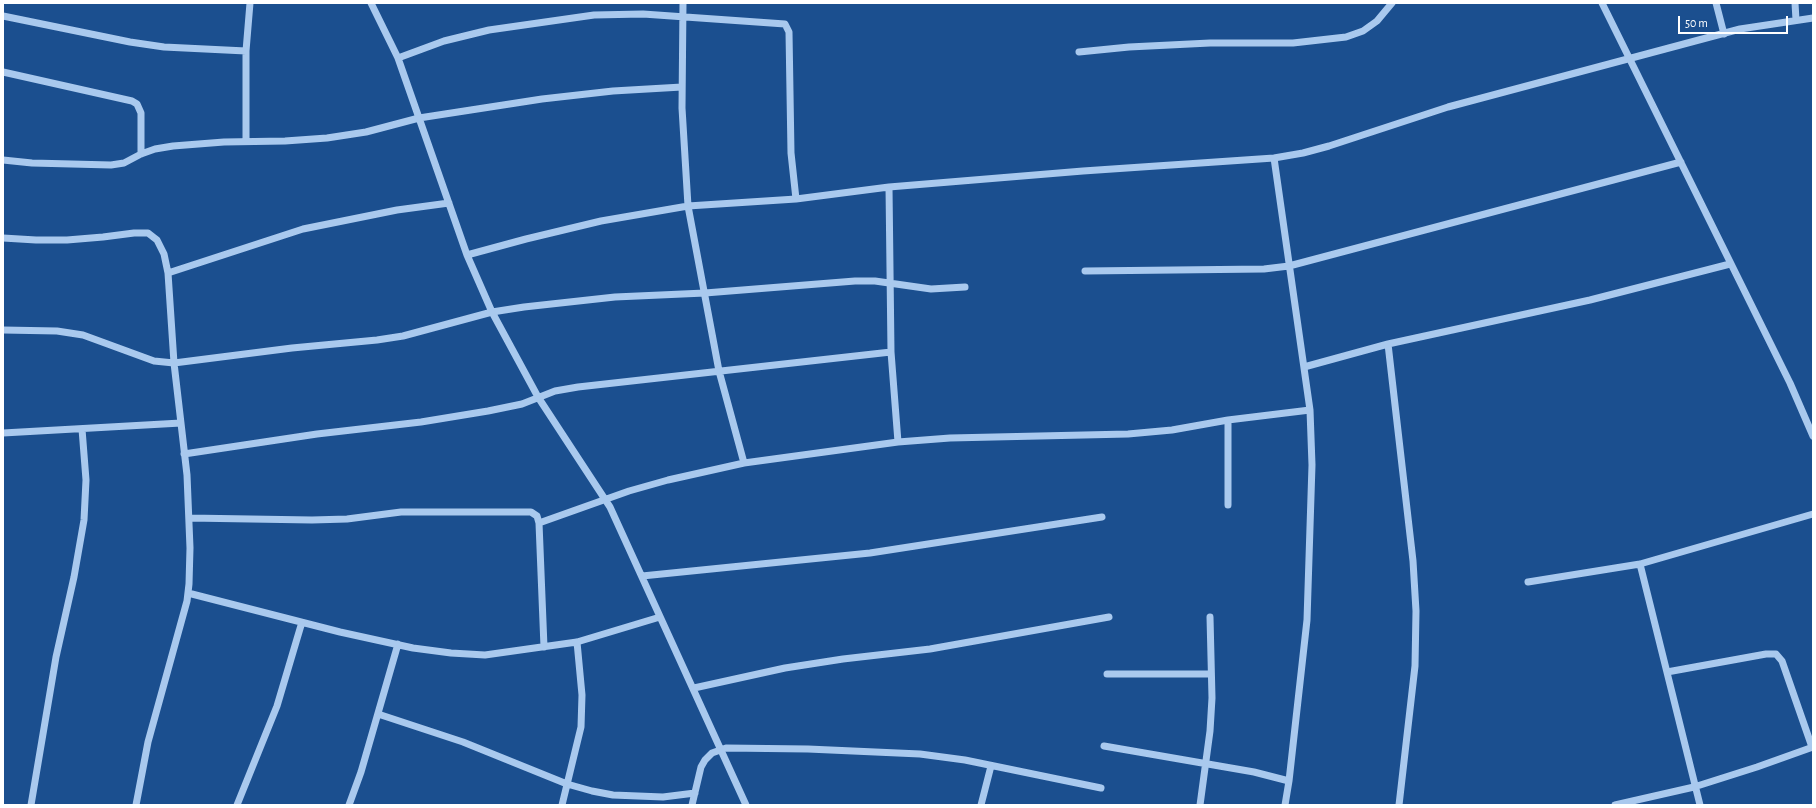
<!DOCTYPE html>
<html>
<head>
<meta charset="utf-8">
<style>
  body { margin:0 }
  #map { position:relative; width:1816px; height:808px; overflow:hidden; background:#1b4f8f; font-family:"Alegreya Sans",sans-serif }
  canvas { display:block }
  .frame { position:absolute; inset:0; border:4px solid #fff; pointer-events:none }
  .scale { position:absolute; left:1678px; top:16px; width:110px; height:18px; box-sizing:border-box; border:2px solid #fff; border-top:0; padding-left:5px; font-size:12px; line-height:14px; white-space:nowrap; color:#fff; -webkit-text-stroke:3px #1b4f8f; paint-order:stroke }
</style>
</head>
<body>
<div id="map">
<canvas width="1816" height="808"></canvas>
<div class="frame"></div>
<div class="scale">50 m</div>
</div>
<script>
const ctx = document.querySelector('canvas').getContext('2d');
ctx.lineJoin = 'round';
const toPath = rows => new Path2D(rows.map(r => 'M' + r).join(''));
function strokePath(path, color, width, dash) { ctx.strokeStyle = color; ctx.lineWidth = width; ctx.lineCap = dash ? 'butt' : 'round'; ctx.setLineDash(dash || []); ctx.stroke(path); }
strokePath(toPath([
  [371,3,398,58,467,255,492,312,538,397,610,507,746,805],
  [683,3,682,108,688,206,719,371,744,463],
  [1602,3,1790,383,1813,436],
  [1716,3,1724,34],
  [1795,3,1796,20],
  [3,16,130,42,164,47,246,51],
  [1079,52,1129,47,1210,43,1293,43,1346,37,1363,31,1377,21,1392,3],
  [398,58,444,41,489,30,594,15,643,14,785,24,789,32,791,153,796,199],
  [3,72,132,101,137,104,141,113,141,154],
  [246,141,246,51,250,3],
  [1274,158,1310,410,1312,465,1307,620,1289,781,1285,805],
  [3,160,32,163,111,165,124,163,141,154,155,149,173,146,224,142,285,141,327,138,366,132,419,118,542,99,613,91,682,87],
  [889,187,891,352,898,442],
  [3,238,36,240,67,240,103,237,134,233,148,233,157,240,164,254,168,273,174,363,187,475,190,548,189,584,187,601,148,742,136,805],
  [467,255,526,239,601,221,688,206,796,199,889,187,1083,171,1274,158,1303,153,1329,146,1448,107,1740,29,1813,18],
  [1085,271,1264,269,1289,266,1681,162],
  [168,273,303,229,397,210,449,203],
  [3,330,57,331,83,335,154,361,174,363,292,348,377,340,403,336,492,312,524,307,615,297,705,293,855,281,875,281,931,289,965,287],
  [1388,344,1413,561,1416,611,1415,666,1399,805],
  [1304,367,1388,344,1590,300,1730,264],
  [1228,420,1228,505],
  [3,433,181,423],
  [184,454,317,434,421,422,488,411,522,404,555,391,578,387,891,352],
  [189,518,312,520,347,519,401,512,531,512,537,516,539,523,544,647],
  [539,523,629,491,668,480,744,463,898,442,950,438,1128,434,1172,430,1228,420,1310,410],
  [1640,564,1700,805],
  [642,576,870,553,1102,517],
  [1528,582,1640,564,1813,514],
  [188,593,340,632,413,648,451,653,485,655,577,642,660,617],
  [1667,672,1766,654,1776,654,1782,661,1812,747],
  [1107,674,1211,674],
  [694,688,785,668,843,659,930,649,1109,617],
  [378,714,463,742,567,784,592,791,613,795,663,797,695,793],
  [1104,746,1254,772,1289,781],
  [31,805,56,657,74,577,84,520,86,480,82,429],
  [237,805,277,706,302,622],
  [349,805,361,772,398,644],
  [562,805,581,727,582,695,577,642],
  [692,805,701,767,705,760,712,753,726,748,808,749,920,754,965,760,1101,788],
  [981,805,991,766],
  [1200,805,1210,731,1212,698,1210,617],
  [1615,805,1694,787,1757,767,1813,747]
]), '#a9c9ee', 7);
</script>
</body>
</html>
